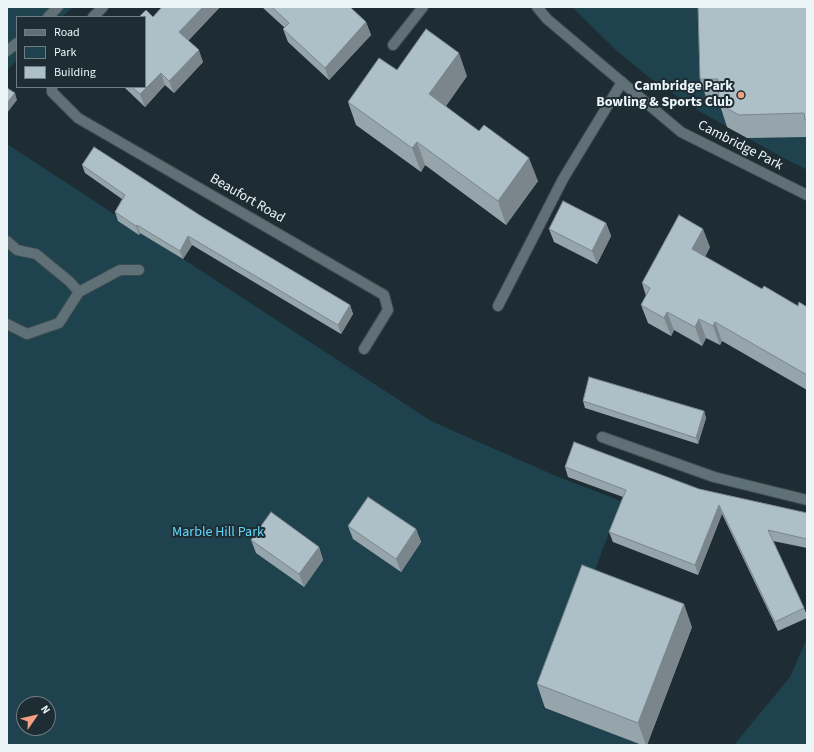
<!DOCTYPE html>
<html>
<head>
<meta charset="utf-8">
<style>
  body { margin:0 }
  #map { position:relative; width:814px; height:752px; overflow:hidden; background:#1e2d33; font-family:"Source Sans 3",sans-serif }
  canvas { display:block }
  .frame { position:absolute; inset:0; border:8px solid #ebf5f8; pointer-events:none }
  .legend { position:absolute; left:16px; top:16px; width:130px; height:72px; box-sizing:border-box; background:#1e2d33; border:1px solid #707d82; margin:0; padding:5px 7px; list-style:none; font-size:12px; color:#ebf5f8 }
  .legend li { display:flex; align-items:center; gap:8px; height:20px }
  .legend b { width:20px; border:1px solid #707d82 }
  .north { position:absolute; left:16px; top:696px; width:40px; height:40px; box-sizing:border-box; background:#1e2d33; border:1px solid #707d82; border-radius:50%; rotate:56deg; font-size:11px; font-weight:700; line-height:16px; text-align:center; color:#ebf5f8 }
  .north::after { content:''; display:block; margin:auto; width:14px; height:18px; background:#f2a081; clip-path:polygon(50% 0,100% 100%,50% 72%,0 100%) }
</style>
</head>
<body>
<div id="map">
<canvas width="814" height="752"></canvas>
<div class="frame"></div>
<ul class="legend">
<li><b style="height:5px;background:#5f7076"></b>Road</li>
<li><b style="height:11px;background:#1e424e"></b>Park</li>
<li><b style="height:11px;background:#aec0c7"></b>Building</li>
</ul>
<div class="north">N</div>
</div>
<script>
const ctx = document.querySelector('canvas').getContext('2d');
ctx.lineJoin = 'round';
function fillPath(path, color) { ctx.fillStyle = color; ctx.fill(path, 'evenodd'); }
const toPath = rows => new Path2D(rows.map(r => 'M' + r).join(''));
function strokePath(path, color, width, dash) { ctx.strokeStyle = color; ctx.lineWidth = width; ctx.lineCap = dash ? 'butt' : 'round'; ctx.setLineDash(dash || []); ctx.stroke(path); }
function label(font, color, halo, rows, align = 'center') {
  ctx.font = font + ' "Source Sans 3",sans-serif'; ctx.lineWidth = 4; ctx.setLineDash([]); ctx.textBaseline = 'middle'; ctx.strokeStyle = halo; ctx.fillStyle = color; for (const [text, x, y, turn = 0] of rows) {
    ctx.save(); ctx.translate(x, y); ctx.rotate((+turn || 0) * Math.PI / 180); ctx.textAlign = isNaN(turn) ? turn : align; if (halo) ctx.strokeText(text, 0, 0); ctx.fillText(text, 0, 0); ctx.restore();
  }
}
fillPath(toPath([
  [7,7,73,7,62,17,17,17,17,60,7,70],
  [572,7,807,7,807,170,778,155,699,111,650,78,616,50],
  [7,144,431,421,556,476,621,501,543,708,645,745,7,745],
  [24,704,48,704,48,728,24,728],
  [807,638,807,745,734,745,790,677]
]), '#1e424e');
const service = toPath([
  [48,17,58,7],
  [393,45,423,7],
  [7,51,17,43],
  [7,241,17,250,36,254,69,281,79,292,59,323,27,334,7,324],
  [79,292,120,270,139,270],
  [498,306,563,179,622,82],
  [602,437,714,477,807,500]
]);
const minor = toPath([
  [537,7,547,19,681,132,807,195],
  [93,17,103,7],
  [52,87,52,92,78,118,384,295,388,310,364,349]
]);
strokePath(service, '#3e4c4f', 12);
strokePath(minor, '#3e4c4f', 12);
strokePath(service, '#5f7076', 10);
strokePath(minor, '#5f7076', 10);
fillPath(toPath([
  [162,7,220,7,188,41,203,62,174,93,165,85,145,107,124,87,145,87,153,17],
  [262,7,350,7,366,22,371,35,329,80,288,42,283,29,285,28],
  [807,7,807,137,747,138,727,127,719,102,708,103,700,79],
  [467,76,446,106,538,181,506,225,425,165,421,172,356,125,348,102],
  [82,165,201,216,350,305,353,314,341,334,192,245,183,259,140,233,139,235,118,221,115,212,122,199,85,173],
  [606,223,611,236,597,264,554,242,549,229],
  [710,247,705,257,762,289,798,306,807,307,807,390,722,341,720,345,706,338,702,346,674,330,671,336,648,323,641,305,646,296,642,283],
  [583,401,704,411,706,418,698,444,585,408],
  [565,467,699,489,807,513,807,548,773,541,804,608,807,615,807,618,778,631,722,514,698,575,613,542,609,532,623,497,568,477],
  [348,526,416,529,421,542,401,572,353,539],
  [251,540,319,547,323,560,304,587,256,553],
  [692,627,647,745,642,745,545,708,537,684]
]), '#96a5ab');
fillPath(toPath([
  [203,7,220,7,184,45,179,32],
  [366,22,371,35,329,80,325,68],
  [199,50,203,62,174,93,169,81],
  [459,53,467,76,438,117,429,94],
  [161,73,165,85,145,107,140,94],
  [15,93,17,100,7,113,7,103],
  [417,142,425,165,421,172,412,148],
  [529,158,538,181,506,225,498,201],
  [606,223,611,236,597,264,592,251],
  [137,225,140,233,139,235,136,226],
  [703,229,710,247,699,268,692,249],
  [188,236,192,245,183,259,180,251],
  [350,305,353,314,341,334,338,325],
  [667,312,674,330,671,336,664,318],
  [699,319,706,338,702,346,695,327],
  [715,322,722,341,720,345,713,326],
  [704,411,706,418,698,444,696,438],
  [719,505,722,514,698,575,695,565],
  [416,529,421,542,401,572,396,559],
  [319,547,323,560,304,587,299,574],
  [684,604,692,627,647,745,646,745,638,723]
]), '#7a868b');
const building = toPath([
  [162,7,203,7,179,32,199,50,169,81,161,73,140,94,132,87,145,87,145,17,139,17,146,10,153,17,162,7],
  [272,7,350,7,366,22,325,68,283,29,289,23,272,7],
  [698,7,807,7,807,120,805,120,804,113,739,115,719,104,718,79,700,79,698,7],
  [426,29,459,53,429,94,479,131,484,125,529,158,498,201,417,142,412,148,348,102,379,58,397,70,426,29],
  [7,88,15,93,7,103,7,88],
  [94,147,201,216,350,305,338,325,188,236,180,251,137,225,136,226,115,212,125,195,82,165,94,147],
  [563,201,606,223,592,251,549,229,563,201],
  [679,215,703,229,692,249,762,289,764,286,798,306,799,302,807,307,807,375,715,322,713,326,699,319,695,327,667,312,664,318,641,305,650,288,642,283,679,215],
  [589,377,704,411,696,438,583,401,589,377],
  [574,442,699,489,807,513,807,539,768,530,804,608,775,622,719,505,695,565,609,532,626,490,565,467,574,442],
  [368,497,416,529,396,559,348,526,368,497],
  [271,512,319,547,299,574,251,540,271,512],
  [582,565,684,604,638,723,537,684,582,565]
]);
fillPath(building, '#aec0c7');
strokePath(building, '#7a868b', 1);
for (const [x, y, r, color] of [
  [741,95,4,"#f2a081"]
]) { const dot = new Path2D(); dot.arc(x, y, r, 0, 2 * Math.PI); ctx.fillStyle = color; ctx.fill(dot); strokePath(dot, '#1e2d33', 1.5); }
label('bold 14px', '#ebf5f8', '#1e2d33', [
  ["Cambridge Park",733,87],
  ["Bowling & Sports Club",733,103]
], 'right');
label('14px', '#ebf5f8', '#1e2d33', [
  ["Cambridge Park",740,146,27],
  ["Beaufort Road",247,199,30]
]);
label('14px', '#61d7fc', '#1e2d33', [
  ["Marble Hill Park",218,533]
]);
</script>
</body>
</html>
